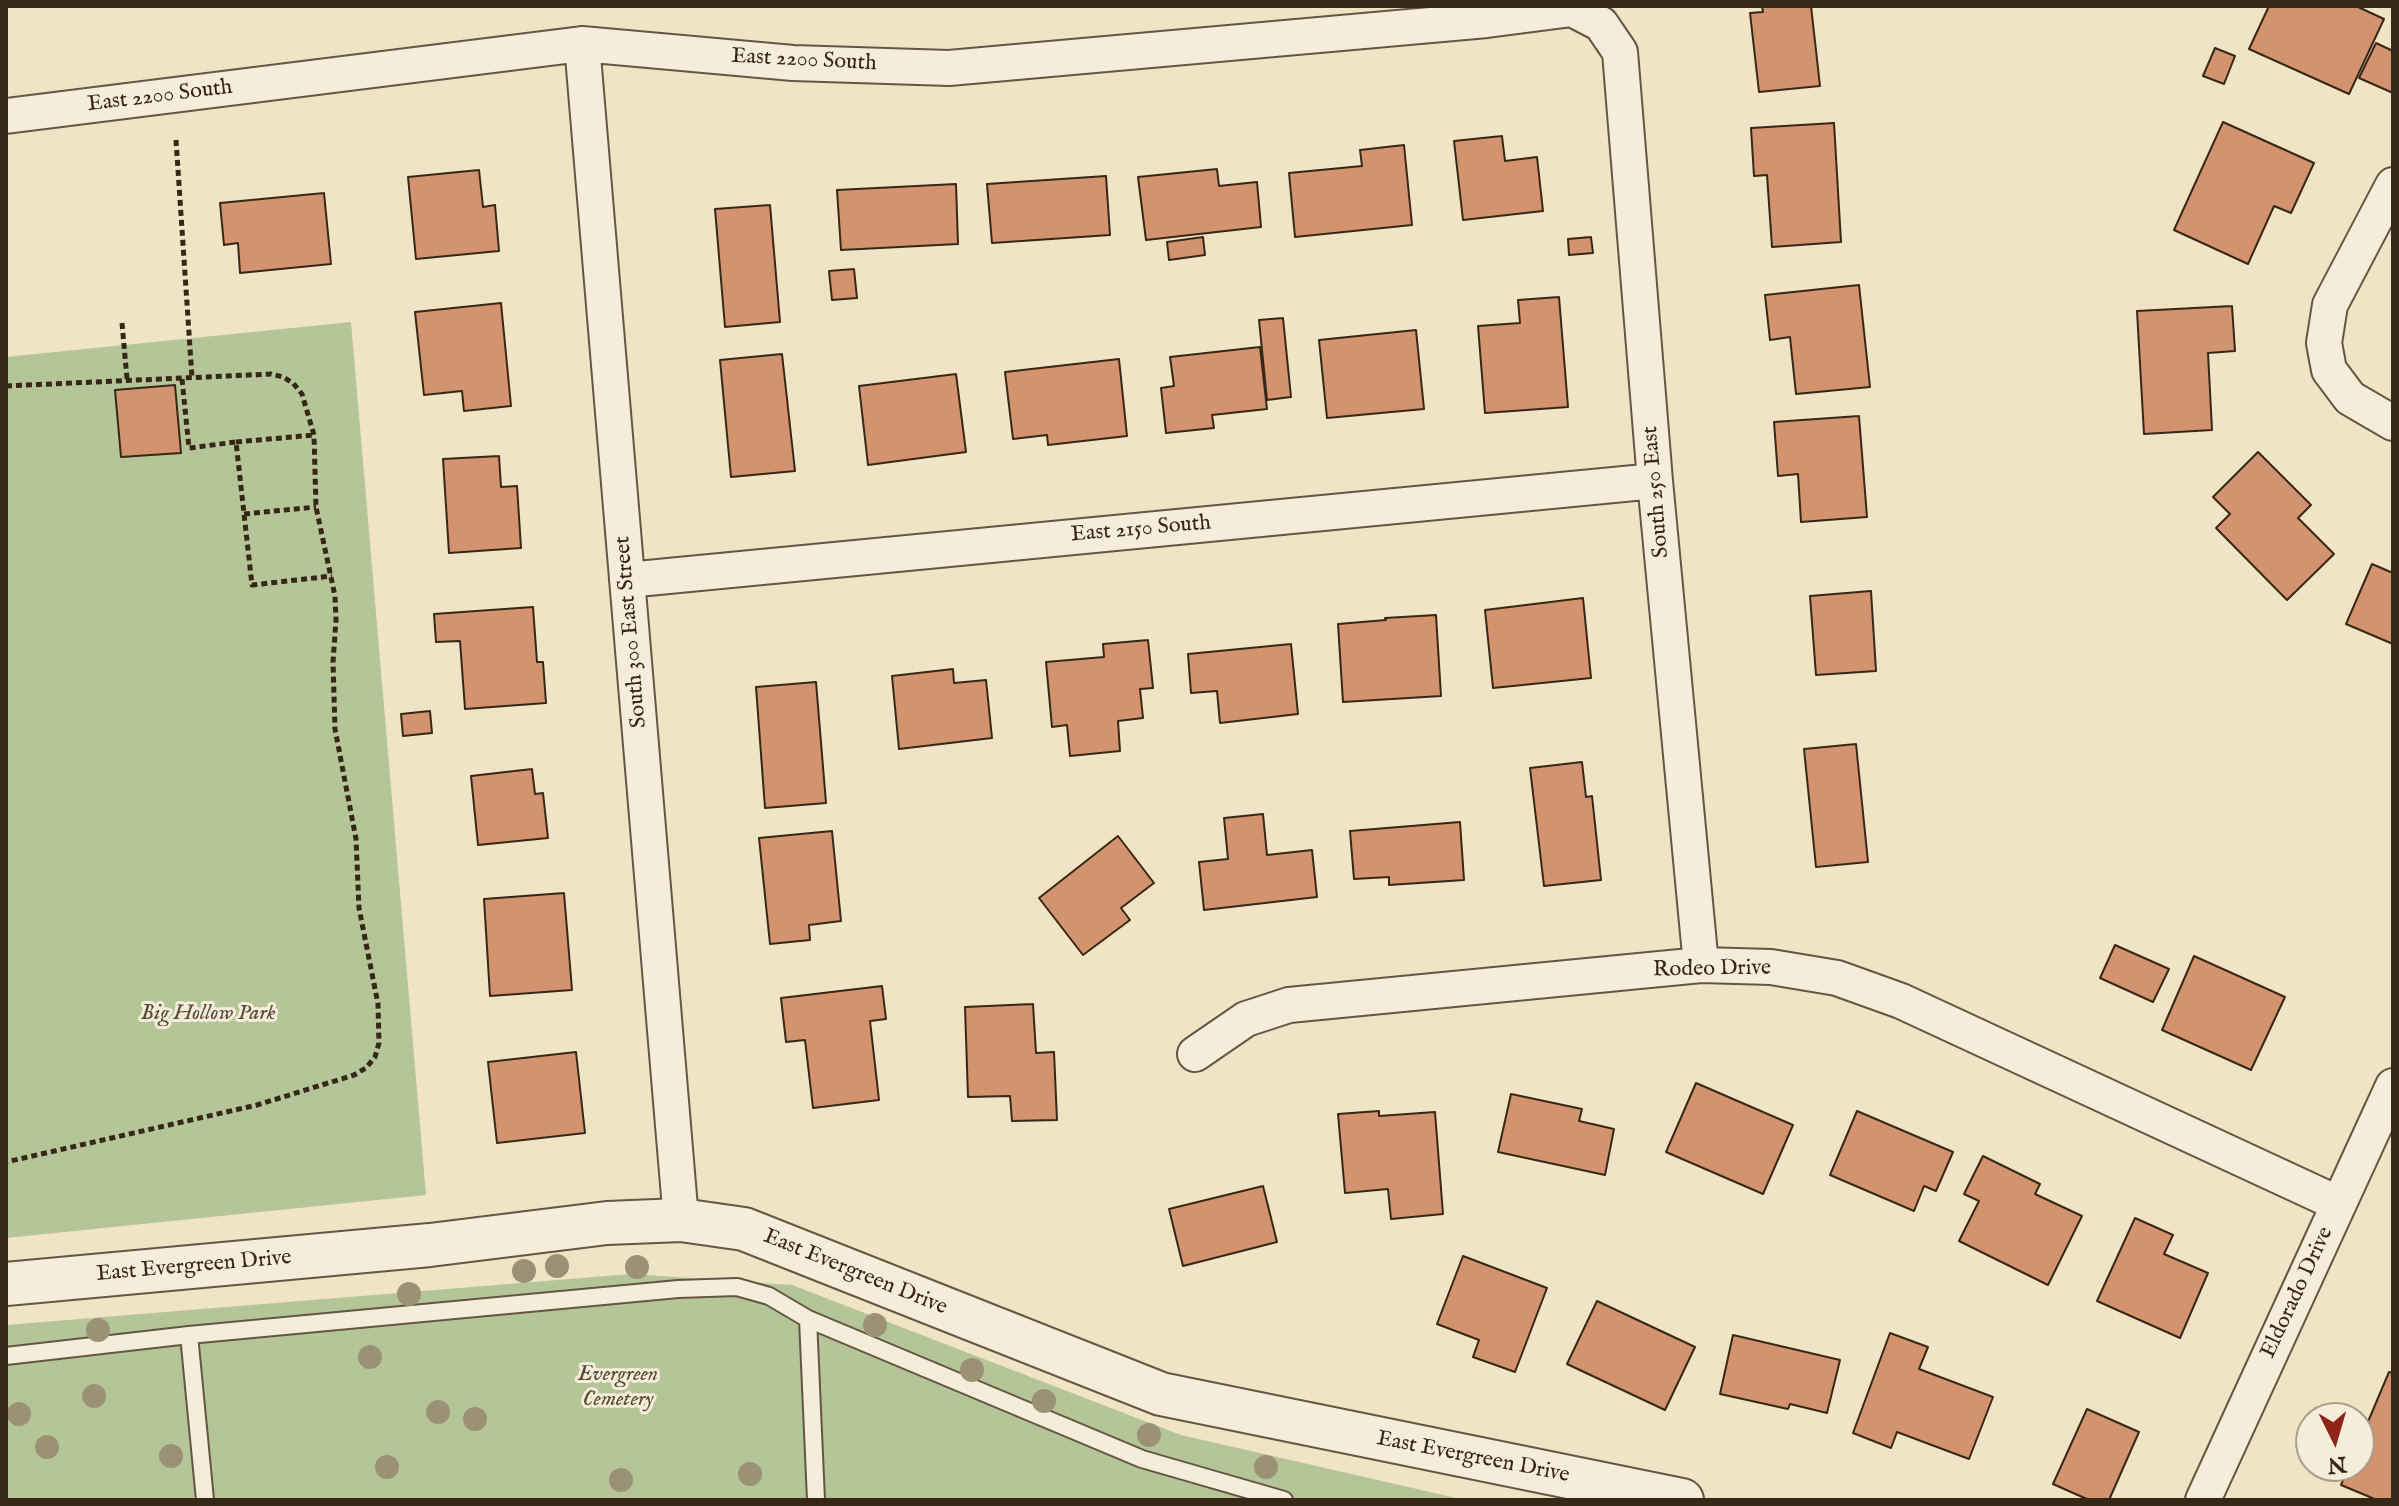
<!DOCTYPE html>
<html>
<head>
<meta charset="utf-8">
<style>
  body { margin:0 }
  #map { position:relative; width:2399px; height:1506px; overflow:hidden; background:#f0e4c4; font-family:"IM FELL English",serif }
  canvas { display:block }
  .frame { position:absolute; inset:0; border:8px solid #362717; pointer-events:none }
  .north { position:absolute; left:2295px; top:1402px; width:80px; height:80px; box-sizing:border-box; background:#f5edd9; border:2px solid #a99e8b; border-radius:50%; rotate:175deg; font-size:22px; font-weight:700; line-height:32px; text-align:center; color:#362717 }
  .north::after { content:''; display:block; margin:auto; width:28px; height:36px; background:#8f2418; clip-path:polygon(50% 0,100% 100%,50% 72%,0 100%) }
</style>
</head>
<body>
<div id="map">
<canvas width="2399" height="1506"></canvas>
<div class="frame"></div>
<div class="north">N</div>
</div>
<script>
const ctx = document.querySelector('canvas').getContext('2d');
ctx.lineJoin = 'round';
function fillPath(path, color) { ctx.fillStyle = color; ctx.fill(path, 'evenodd'); }
const toPath = rows => new Path2D(rows.map(r => 'M' + r).join(''));
function strokePath(path, color, width, dash) { ctx.strokeStyle = color; ctx.lineWidth = width; ctx.lineCap = dash ? 'butt' : 'round'; ctx.setLineDash(dash || []); ctx.stroke(path); }
function label(font, color, halo, rows, align = 'center') {
  ctx.font = font + ' "IM FELL English",serif'; ctx.lineWidth = 6; ctx.setLineDash([]); ctx.textBaseline = 'middle'; ctx.strokeStyle = halo; ctx.fillStyle = color; for (const [text, x, y, turn = 0] of rows) {
    ctx.save(); ctx.translate(x, y); ctx.rotate((+turn || 0) * Math.PI / 180); ctx.textAlign = isNaN(turn) ? turn : align; if (halo) ctx.strokeText(text, 0, 0); ctx.fillText(text, 0, 0); ctx.restore();
  }
}
fillPath(toPath([
  [351,322,426,1195,6,1238,6,357],
  [631,1274,792,1285,1181,1435,1465,1500,6,1500,6,1325]
]), '#b4c598');
const building = toPath([
  [1762,6,1811,6,1820,86,1759,92,1750,13,1763,12,1762,6],
  [2269,6,2356,6,2384,19,2349,94,2249,49,2269,6],
  [2376,43,2393,51,2393,93,2359,78,2376,43],
  [2215,48,2235,56,2224,84,2203,76,2215,48],
  [2223,122,2314,163,2291,213,2274,206,2248,264,2174,230,2223,122],
  [1834,123,1841,242,1772,247,1767,175,1754,176,1751,128,1834,123],
  [1502,136,1505,161,1537,157,1543,211,1463,220,1454,141,1502,136],
  [1404,145,1412,225,1295,237,1289,173,1362,166,1360,150,1404,145],
  [1217,169,1219,186,1257,182,1261,227,1146,240,1138,177,1217,169],
  [479,170,483,207,495,205,499,251,416,259,408,177,479,170],
  [1106,176,1110,235,992,243,987,184,1106,176],
  [956,184,958,244,841,250,837,190,956,184],
  [324,193,331,264,240,273,238,243,224,245,220,203,324,193],
  [770,205,780,322,725,327,715,209,770,205],
  [1203,237,1205,255,1169,260,1167,242,1203,237],
  [1591,237,1593,253,1569,255,1568,239,1591,237],
  [854,269,857,298,832,300,829,271,854,269],
  [1859,285,1870,387,1796,394,1790,337,1770,340,1765,295,1859,285],
  [1559,297,1568,407,1485,413,1478,326,1520,323,1518,300,1559,297],
  [501,303,511,406,464,411,462,391,424,395,415,312,501,303],
  [2232,306,2235,351,2208,353,2212,430,2144,434,2137,311,2232,306],
  [1283,318,1291,397,1267,400,1259,320,1283,318],
  [1416,330,1424,409,1327,418,1319,340,1416,330],
  [1260,347,1267,409,1212,415,1214,428,1166,433,1161,388,1174,386,1170,357,1260,347],
  [782,354,795,471,731,477,720,360,782,354],
  [1119,359,1127,436,1048,445,1047,435,1013,439,1005,372,1119,359],
  [956,374,966,452,868,465,859,386,956,374],
  [175,385,181,453,121,457,115,390,175,385],
  [1859,416,1867,517,1801,522,1798,474,1778,476,1774,422,1859,416],
  [2258,452,2311,505,2298,518,2334,554,2287,600,2216,528,2230,514,2213,497,2258,452],
  [499,456,501,487,517,486,521,548,449,553,443,459,499,456],
  [2372,564,2393,573,2393,644,2346,624,2372,564],
  [1871,591,1876,671,1816,675,1810,596,1871,591],
  [1583,598,1591,678,1493,688,1485,610,1583,598],
  [533,607,537,662,543,662,546,703,465,709,460,641,436,642,434,614,533,607],
  [1436,615,1441,696,1343,702,1338,624,1386,620,1385,618,1436,615],
  [1148,640,1153,688,1140,689,1143,718,1118,721,1120,751,1070,756,1067,725,1052,727,1046,662,1104,657,1103,644,1148,640],
  [1291,644,1298,714,1220,723,1217,691,1191,693,1188,654,1291,644],
  [953,669,954,683,986,680,992,738,899,749,892,676,953,669],
  [816,682,826,803,765,808,756,687,816,682],
  [430,711,432,733,403,736,401,714,430,711],
  [1856,744,1868,862,1816,867,1804,749,1856,744],
  [1582,762,1586,797,1592,796,1601,880,1544,886,1530,768,1582,762],
  [532,769,535,794,543,793,548,838,478,845,471,776,532,769],
  [1263,814,1267,855,1312,850,1317,897,1204,910,1199,862,1228,859,1224,818,1263,814],
  [1460,822,1464,880,1389,885,1389,877,1354,879,1350,831,1460,822],
  [832,831,841,921,809,925,810,940,770,944,759,838,832,831],
  [1118,836,1154,883,1121,908,1130,920,1083,955,1039,898,1118,836],
  [564,893,572,990,490,996,484,899,564,893],
  [2115,945,2169,969,2153,1002,2100,978,2115,945],
  [2194,956,2285,997,2251,1070,2162,1030,2194,956],
  [882,986,886,1019,870,1021,879,1100,813,1108,805,1040,786,1042,781,998,882,986],
  [1033,1004,1036,1053,1054,1052,1057,1120,1012,1121,1010,1096,968,1097,965,1007,1033,1004],
  [576,1052,585,1133,497,1143,488,1062,576,1052],
  [1696,1083,1793,1125,1763,1194,1666,1152,1696,1083],
  [1511,1094,1582,1109,1579,1121,1614,1129,1605,1175,1498,1152,1511,1094],
  [1379,1111,1379,1116,1435,1112,1443,1214,1391,1219,1388,1189,1345,1193,1338,1114,1379,1111],
  [1857,1111,1953,1152,1936,1191,1924,1186,1914,1211,1830,1175,1857,1111],
  [1983,1156,2040,1184,2035,1194,2082,1216,2048,1285,1959,1241,1979,1201,1964,1194,1983,1156],
  [1263,1186,1277,1242,1183,1266,1169,1209,1263,1186],
  [2135,1218,2173,1235,2164,1254,2208,1273,2180,1338,2097,1301,2135,1218],
  [1463,1256,1547,1288,1515,1372,1473,1357,1479,1340,1437,1324,1463,1256],
  [1597,1301,1695,1347,1665,1410,1567,1364,1597,1301],
  [1890,1333,1928,1347,1919,1369,1993,1397,1969,1459,1897,1432,1891,1448,1853,1433,1890,1333],
  [1733,1335,1840,1360,1827,1413,1790,1404,1788,1409,1720,1394,1733,1335],
  [2389,1372,2393,1373,2393,1500,2377,1500,2341,1485,2349,1466,2359,1466,2359,1443,2389,1372],
  [2087,1409,2139,1432,2109,1500,2089,1500,2053,1484,2087,1409]
]);
fillPath(building, '#d3936e');
strokePath(building, '#362717', 2);
const service = toPath([
  [808,1319,816,1500],
  [189,1335,205,1500],
  [6,1356,189,1335,678,1289,737,1287,769,1296,808,1319,1142,1459,1284,1500]
]);
const minor = toPath([
  [582,44,681,1220],
  [6,116,582,44,793,63,949,68,1487,20,1572,9,1601,24,1620,52,1655,481,1701,965],
  [2393,185,2330,305,2324,343,2329,370,2350,398,2393,423],
  [627,580,1655,481],
  [1195,1054,1246,1019,1289,1005,1701,965,1771,967,1837,978,1901,1001,2339,1204],
  [2203,1500,2393,1086]
]);
const tertiary = toPath([
  [6,1284,430,1245,607,1223,681,1220,744,1229,1161,1394,1682,1500]
]);
strokePath(service, '#645642', 20);
strokePath(minor, '#645642', 38);
strokePath(tertiary, '#645642', 46);
strokePath(toPath([
  [176,140,192,378],
  [122,323,127,379],
  [182,379,189,448,236,442,252,585,332,576],
  [6,386,271,374,283,377,293,383,302,394,314,435,316,507,335,596,336,620,333,662,335,729,356,839,359,908,378,1004,379,1043,375,1057,366,1068,354,1075,257,1105,6,1162],
  [236,442,314,435],
  [244,514,316,507]
]), '#362717', 5, [6, 4]);
strokePath(service, '#f5edd9', 16);
strokePath(minor, '#f5edd9', 34);
strokePath(tertiary, '#f5edd9', 42);
ctx.fillStyle = '#9b9276';
for (const [x, y] of [
  [557,1266],
  [637,1267],
  [524,1271],
  [409,1294],
  [875,1325],
  [98,1330],
  [370,1357],
  [972,1370],
  [94,1396],
  [1044,1401],
  [438,1412],
  [19,1414],
  [475,1419],
  [1149,1435],
  [47,1447],
  [171,1456],
  [387,1467],
  [1266,1467],
  [750,1474],
  [621,1480]
]) { ctx.beginPath(); ctx.arc(x, y, 12, 0, 2 * Math.PI); ctx.fill(); }
label('22px', '#362717', '#f5edd9', [
  ["East 2200 South",804,61,3],
  ["East 2200 South",160,97,-7],
  ["South 250 East",1657,492,-95],
  ["East 2150 South",1141,530,-5],
  ["South 300 East Street",632,632,-95],
  ["Rodeo Drive",1712,970,-1],
  ["East Evergreen Drive",194,1267,-5],
  ["East Evergreen Drive",855,1273,22],
  ["Eldorado Drive",2298,1293,-65],
  ["East Evergreen Drive",1473,1458,11]
]);
label('italic 22px', '#564e37', '#f5edd9', [
  ["Big Hollow Park",208,1014],
  ["Evergreen",618,1375],
  ["Cemetery",618,1400]
]);
</script>
</body>
</html>
